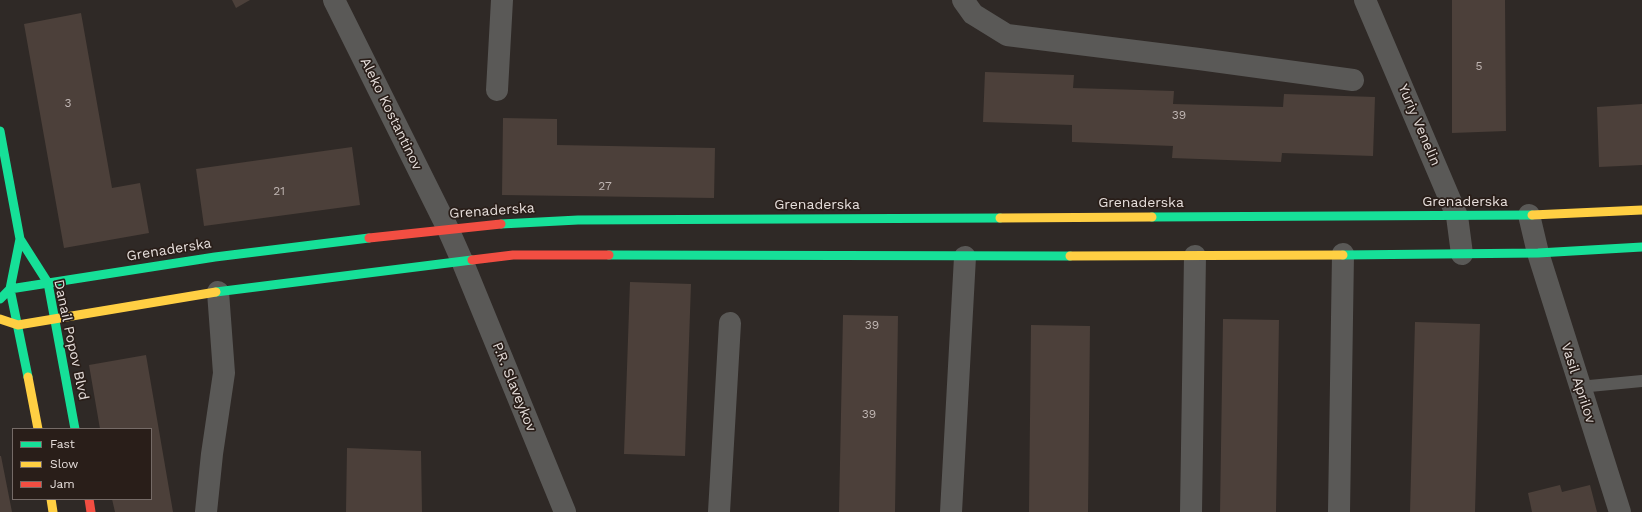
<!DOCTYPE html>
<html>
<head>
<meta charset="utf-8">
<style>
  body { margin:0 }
  #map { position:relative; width:1642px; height:512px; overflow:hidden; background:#2f2926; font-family:"Work Sans",sans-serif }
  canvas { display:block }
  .legend { position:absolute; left:12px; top:428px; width:140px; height:72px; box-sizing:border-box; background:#291e19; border:1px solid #756b67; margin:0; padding:5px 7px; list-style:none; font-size:12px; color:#e6dedb }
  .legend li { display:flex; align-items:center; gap:8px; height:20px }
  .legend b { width:20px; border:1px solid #756b67 }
</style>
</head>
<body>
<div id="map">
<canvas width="1642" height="512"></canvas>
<ul class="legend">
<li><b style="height:5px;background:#16e098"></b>Fast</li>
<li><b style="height:5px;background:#ffcf43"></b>Slow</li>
<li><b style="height:5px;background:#f24e42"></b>Jam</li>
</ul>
</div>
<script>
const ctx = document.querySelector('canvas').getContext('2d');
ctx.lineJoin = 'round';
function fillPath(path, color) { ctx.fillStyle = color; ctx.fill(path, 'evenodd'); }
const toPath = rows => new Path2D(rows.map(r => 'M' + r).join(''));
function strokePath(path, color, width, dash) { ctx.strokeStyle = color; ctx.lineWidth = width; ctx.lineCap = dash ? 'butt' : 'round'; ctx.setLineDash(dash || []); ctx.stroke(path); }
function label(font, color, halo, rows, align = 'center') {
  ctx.font = font + ' "Work Sans",sans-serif'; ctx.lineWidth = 3.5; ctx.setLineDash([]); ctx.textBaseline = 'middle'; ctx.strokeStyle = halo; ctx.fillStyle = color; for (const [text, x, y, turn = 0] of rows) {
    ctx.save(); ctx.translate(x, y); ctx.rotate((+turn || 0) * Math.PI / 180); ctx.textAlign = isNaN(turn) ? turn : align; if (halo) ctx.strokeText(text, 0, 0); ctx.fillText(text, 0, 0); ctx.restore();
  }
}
fillPath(toPath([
  [232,0,250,0,236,8],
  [1452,0,1505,0,1506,131,1452,133],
  [81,13,112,188,140,183,149,233,64,248,24,24],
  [985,72,1074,75,1073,88,1174,91,1173,104,1283,107,1284,94,1375,97,1373,156,1282,153,1281,162,1172,158,1173,146,1072,142,1072,125,983,122],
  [1642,104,1642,165,1599,167,1597,107],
  [503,118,557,119,557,145,715,148,714,198,502,195],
  [352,147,360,205,204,226,196,169],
  [630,282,691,284,685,456,624,454],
  [843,315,898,316,895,512,839,512],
  [1223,319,1279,320,1276,512,1220,512],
  [1415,322,1480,324,1475,512,1410,512],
  [1031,325,1090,326,1088,512,1029,512],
  [146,355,173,512,115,512,112,499,151,499,151,429,100,429,89,365],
  [347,448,421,451,422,512,346,512],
  [0,456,1,456,12,512,0,512],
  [1560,485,1562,492,1590,485,1597,512,1532,512,1528,493]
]), '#4c403a');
strokePath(toPath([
  [1579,387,1642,381]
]), '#5a5957', 12);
strokePath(toPath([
  [334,0,448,229,463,263,565,512],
  [963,0,973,14,1007,35,1199,59,1353,80],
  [1365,0,1457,216,1462,254],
  [497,90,502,0],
  [1529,215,1538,253,1620,512],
  [206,512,212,454,224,373,218,292],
  [719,512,730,323],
  [951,512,965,257],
  [1191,512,1195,256],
  [1339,512,1343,254]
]), '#5a5957', 22);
strokePath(toPath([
  [0,131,20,239,10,289,28,377],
  [1152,217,1532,215],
  [501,224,578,220,1000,218],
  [20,239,48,283,75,429],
  [609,255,1070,256],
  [1343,255,1538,253,1642,247],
  [216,292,472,260],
  [0,299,10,289,215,257,369,238]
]), '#16e098', 9);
strokePath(toPath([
  [1532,215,1642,210],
  [1000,218,1152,217],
  [1070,256,1343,255],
  [0,319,18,325,216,292],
  [28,377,38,429],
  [51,499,53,512]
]), '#ffcf43', 9);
strokePath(toPath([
  [369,238,501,224],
  [472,260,513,255,609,255],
  [89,499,91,512]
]), '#f24e42', 9);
label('12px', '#c0b6b3', null, [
  ["5",1479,66],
  ["3",68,103],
  ["39",1179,115],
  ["27",605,186],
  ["21",279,191],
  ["39",872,325],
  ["39",869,414]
]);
label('14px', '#e6dedb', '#291e19', [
  ["Aleko Kostantinov",391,114,64],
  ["Yuriy Venelin",1419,125,67],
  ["Grenaderska",1465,202],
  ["Grenaderska",1141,203],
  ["Grenaderska",817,205],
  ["Grenaderska",492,211,-4],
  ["Grenaderska",169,250,-9],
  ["Danail Popov Blvd",71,340,78],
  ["Vasil Aprilov",1578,383,72],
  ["P.R. Slaveykov",514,387,68]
]);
</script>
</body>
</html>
